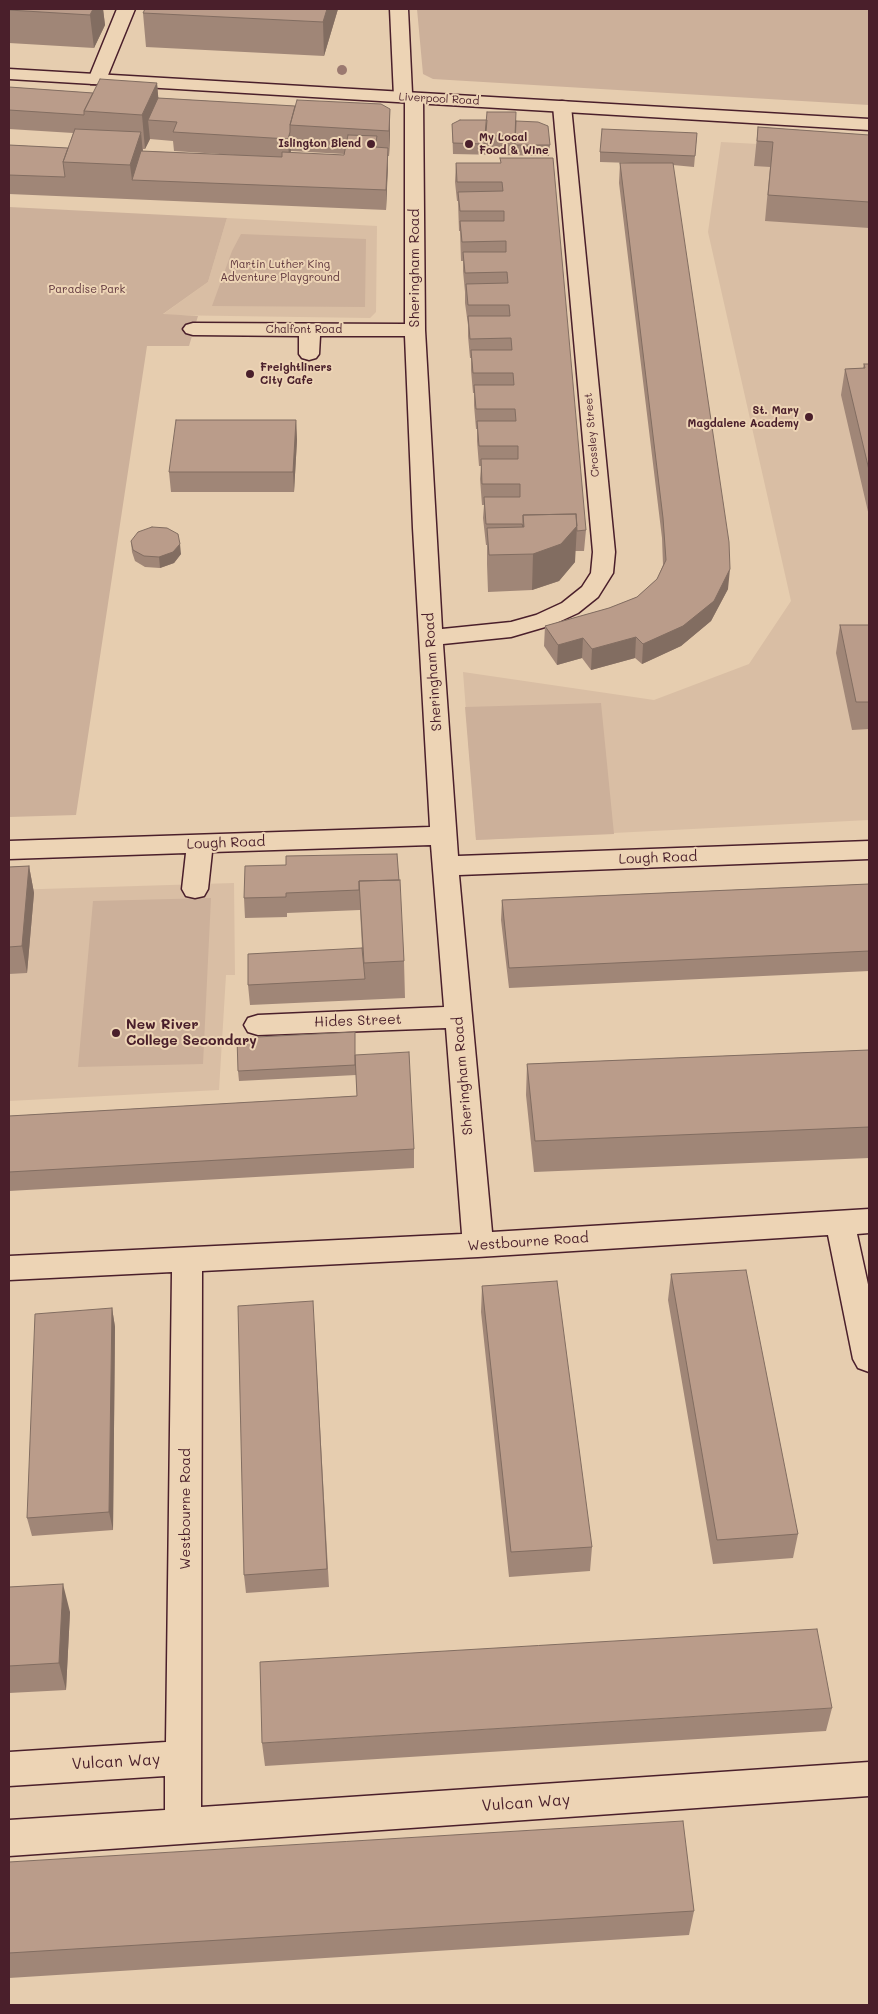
<!DOCTYPE html>
<html>
<head>
<meta charset="utf-8">
<style>
  body { margin:0 }
  #map { position:relative; width:878px; height:2014px; overflow:hidden; background:#e6cdaf; font-family:Mali,sans-serif }
  canvas { display:block }
  .frame { position:absolute; inset:0; border:10px solid #4a1f2b; pointer-events:none }
</style>
</head>
<body>
<div id="map">
<canvas width="878" height="2014"></canvas>
<div class="frame"></div>
</div>
<script>
const ctx = document.querySelector('canvas').getContext('2d');
ctx.lineJoin = 'round';
function fillPath(path, color) { ctx.fillStyle = color; ctx.fill(path, 'evenodd'); }
const toPath = rows => new Path2D(rows.map(r => 'M' + r).join(''));
function strokePath(path, color, width, dash) { ctx.strokeStyle = color; ctx.lineWidth = width; ctx.lineCap = dash ? 'butt' : 'round'; ctx.setLineDash(dash || []); ctx.stroke(path); }
function label(font, color, halo, rows, align = 'center') {
  ctx.font = font + ' Mali,sans-serif'; ctx.lineWidth = 4; ctx.setLineDash([]); ctx.textBaseline = 'middle'; ctx.strokeStyle = halo; ctx.fillStyle = color; for (const [text, x, y, turn = 0] of rows) {
    ctx.save(); ctx.translate(x, y); ctx.rotate((+turn || 0) * Math.PI / 180); ctx.textAlign = isNaN(turn) ? turn : align; if (halo) ctx.strokeText(text, 0, 0); ctx.fillText(text, 0, 0); ctx.restore();
  }
}
fillPath(toPath([
  [721,142,869,150,869,820,476,840,463,672,654,700,749,664,791,601,708,232],
  [227,218,377,226,376,312,370,318,162,315,208,282],
  [234,883,235,975,226,975,219,1090,9,1101,9,890]
]), '#d9bea4');
fillPath(toPath([
  [417,9,869,9,869,105,433,79,423,74],
  [9,207,227,218,208,282,163,314,198,316,189,346,147,346,76,815,9,817],
  [241,234,366,239,365,307,212,306,232,251],
  [601,703,614,834,476,840,465,707],
  [211,898,203,1064,78,1067,93,901]
]), '#ccb09a');
const minor = toPath([
  [117,9,135,9,106,80,103,84,91,84,88,80,117,9],
  [390,9,408,9,412,93,420,94,423,98,425,330,442,629,511,622,536,615,562,603,582,587,591,573,593,552,553,106,556,102,562,101,568,102,571,106,615,552,613,573,598,597,578,613,552,625,511,637,443,644,458,856,869,841,869,859,459,875,492,1232,869,1209,869,1233,857,1234,869,1289,869,1372,858,1368,853,1359,828,1235,478,1257,202,1271,201,1807,869,1762,869,1796,9,1856,9,1820,165,1810,165,1776,9,1786,9,1752,166,1742,172,1272,9,1280,9,1256,462,1234,446,1028,258,1035,248,1032,244,1025,248,1018,258,1015,444,1007,431,845,212,852,208,889,204,896,195,898,186,896,182,889,186,853,9,859,9,841,430,827,413,528,405,336,320,336,319,354,316,358,309,360,302,358,299,354,299,336,193,335,186,333,183,329,186,325,193,323,405,324,405,102,397,101,394,97,390,9]
]);
const major = toPath([
  [9,69,869,119,869,130,9,79,9,69]
]);
strokePath(minor, '#4a1f2b', 3);
strokePath(major, '#4a1f2b', 3);
fillPath(minor, '#edd4b5');
fillPath(major, '#edd4b5');
ctx.fillStyle = '#9b7970';
for (const [x, y] of [
  [342,70]
]) { ctx.beginPath(); ctx.arc(x, y, 5, 0, 2 * Math.PI); ctx.fill(); }
fillPath(toPath([
  [9,9,103,9,105,25,94,48,9,43],
  [338,9,324,56,146,47,143,13],
  [157,83,158,98,295,106,390,109,390,134,389,156,388,156,386,210,9,194,9,145,68,148,73,133,9,129,9,87,93,93],
  [150,139,173,141,174,151,235,155,143,151,143,149,145,149],
  [291,151,344,154,344,155,290,153],
  [516,121,550,145,549,156,453,154,452,124],
  [758,127,869,135,869,228,765,221,770,167,754,166],
  [697,133,694,167,673,165,728,589,711,621,681,646,642,664,635,658,591,670,582,658,557,665,544,646,545,626,609,608,637,597,657,579,663,565,662,538,619,183,620,163,632,163,600,162,600,152],
  [456,163,500,163,586,530,584,551,575,551,575,562,559,581,532,590,488,592,487,564,487,545,486,545,483,518,484,505,482,505,480,479,481,466,479,466,477,441,477,429,476,429,474,405,474,393,473,393,471,370,471,358,470,358,468,336,468,325,465,303,465,292,463,271,463,261,461,261,460,231,459,231,458,201,457,201,455,182],
  [864,364,869,364,869,516,841,395,845,369,863,368],
  [296,420,297,440,294,492,171,492,169,472],
  [131,541,181,554,174,563,160,568,145,567,135,561,132,552],
  [840,625,869,625,869,729,852,730,836,653],
  [397,854,404,961,405,998,250,1005,248,985,362,948,360,910,287,913,287,917,245,918,244,898,286,865],
  [29,866,34,893,27,973,9,974,9,867],
  [869,884,869,971,509,988,501,920,502,900],
  [869,1050,869,1158,534,1172,526,1095,527,1064],
  [355,1055,414,1149,414,1168,9,1191,9,1116,357,1096,356,1075,239,1081,238,1071],
  [671,1274,798,1534,793,1558,713,1564,668,1300],
  [482,1286,592,1547,590,1571,509,1577,481,1312],
  [112,1308,115,1327,113,1530,32,1536,27,1518],
  [314,1320,329,1587,246,1593,244,1575],
  [9,1587,70,1612,66,1690,9,1693],
  [832,1708,826,1731,265,1766,262,1743],
  [9,1862,694,1911,689,1935,9,1978]
]), '#a08677');
fillPath(toPath([
  [93,9,103,9,105,25,94,48,90,15],
  [327,9,338,9,324,56,323,22],
  [157,83,160,117,148,120,150,139,145,149,142,115],
  [390,109,390,134,389,156,389,131],
  [141,132,144,166,132,180,130,165],
  [290,132,291,151,289,158,288,139],
  [377,136,377,155,375,147],
  [388,148,388,167,386,210,386,190],
  [296,420,297,440,294,492,293,472],
  [577,526,575,562,559,581,532,590,533,554],
  [180,544,181,554,174,563,160,568,159,557],
  [730,569,728,589,711,621,681,646,642,664,643,644],
  [636,637,635,658,591,670,592,649],
  [583,638,582,658,557,665,558,645],
  [29,866,34,893,27,973,22,946],
  [112,1308,115,1327,113,1530,109,1512],
  [63,1584,70,1612,66,1690,59,1663]
]), '#826d61');
const building = toPath([
  [9,9,93,9,90,15,9,10,9,9],
  [145,9,327,9,323,22,143,13,145,9],
  [100,79,157,83,142,115,84,111,100,79],
  [9,87,93,93,84,111,84,115,9,110,9,87],
  [158,98,295,106,290,125,290,132,288,139,173,132,177,122,148,120,158,98],
  [297,100,381,104,390,109,389,131,290,125,297,100],
  [487,112,516,112,515,136,485,135,487,112],
  [460,120,487,120,485,144,453,143,452,124,460,120],
  [516,121,538,122,548,126,550,145,515,145,516,121],
  [758,127,869,135,869,202,768,195,773,142,757,141,758,127],
  [75,129,141,132,130,165,63,162,75,129],
  [602,129,697,133,695,156,600,152,602,129],
  [348,135,377,136,375,147,388,148,386,190,132,180,141,151,282,157,282,152,344,155,348,135],
  [9,145,68,148,63,162,65,177,9,175,9,145],
  [500,158,553,158,586,530,577,531,576,514,523,515,523,527,522,524,486,524,484,497,520,497,520,484,482,484,481,459,518,459,518,446,479,446,477,421,516,421,515,409,476,409,474,385,514,385,513,373,473,373,471,350,512,350,511,338,470,339,468,316,510,316,509,305,468,305,466,284,508,283,507,272,465,273,463,252,506,252,506,241,462,242,460,221,504,221,504,211,460,211,458,192,503,191,502,182,457,182,456,163,501,163,500,158],
  [620,163,673,163,729,542,730,569,714,601,683,626,643,644,636,637,592,649,583,638,558,645,545,626,609,608,637,597,657,579,666,560,663,518,620,163],
  [864,364,869,364,869,470,845,369,865,368,864,364],
  [176,420,296,420,293,472,169,472,176,420],
  [576,514,577,526,561,544,533,554,489,555,487,528,524,527,523,515,576,514],
  [152,527,167,528,178,534,180,544,173,552,159,557,144,556,133,550,131,541,138,532,152,527],
  [840,625,869,625,869,702,856,702,840,625],
  [397,854,399,880,359,881,359,890,286,893,286,897,244,898,245,866,286,865,286,856,397,854],
  [29,866,22,946,9,947,9,867,29,866],
  [400,880,404,961,364,963,359,881,400,880],
  [869,884,869,951,509,968,502,900,869,884],
  [362,948,365,979,248,985,248,954,362,948],
  [355,1032,355,1065,238,1071,237,1038,355,1032],
  [869,1050,869,1127,535,1141,527,1064,869,1050],
  [409,1052,414,1149,9,1172,9,1116,357,1096,355,1055,409,1052],
  [746,1270,798,1534,717,1540,671,1274,746,1270],
  [557,1281,592,1547,511,1552,482,1286,557,1281],
  [313,1301,327,1569,244,1575,238,1306,313,1301],
  [112,1308,109,1512,27,1518,35,1314,112,1308],
  [63,1584,59,1663,9,1666,9,1587,63,1584],
  [817,1629,832,1708,262,1743,260,1662,817,1629],
  [683,1821,694,1911,9,1953,9,1862,683,1821]
]);
fillPath(building, '#ba9c8a');
strokePath(building, '#826d61', 1);
for (const [x, y, r, color] of [
  [371,144,5,"#4a1f2b"],
  [469,144,5,"#4a1f2b"],
  [250,374,5,"#4a1f2b"],
  [809,417,5,"#4a1f2b"],
  [116,1033,5,"#4a1f2b"]
]) { const dot = new Path2D(); dot.arc(x, y, r, 0, 2 * Math.PI); ctx.fillStyle = color; ctx.fill(dot); strokePath(dot, '#edd4b5', 2); }
label('11px', '#4a1f2b', '#edd4b5', [
  ["Liverpool Road",439,99,3],
  ["Chalfont Road",304,330],
  ["Crossley Street",592,435,-95]
]);
label('bold 11px', '#4a1f2b', '#edd4b5', [
  ["My Local",479,138],
  ["Food & Wine",479,151],
  ["Islington Blend",361,144,"right"],
  ["Freightliners",260,368],
  ["City Cafe",260,381],
  ["St. Mary",799,411,"right"],
  ["Magdalene Academy",799,424,"right"]
], 'left');
label('11px', '#5e353c', '#edd4b5', [
  ["Martin Luther King",280,265],
  ["Adventure Playground",280,278],
  ["Paradise Park",87,290]
]);
label('14px', '#4a1f2b', '#edd4b5', [
  ["Sheringham Road",415,268,-90],
  ["Sheringham Road",433,672,-94],
  ["Lough Road",226,843,-2],
  ["Lough Road",658,858,-2],
  ["Hides Street",358,1021,-2],
  ["Sheringham Road",463,1076,-95],
  ["Westbourne Road",528,1242,-4],
  ["Westbourne Road",186,1509,-90]
]);
label('bold 14px', '#4a1f2b', '#edd4b5', [
  ["New River",126,1025],
  ["College Secondary",126,1041]
], 'left');
label('16px', '#4a1f2b', '#edd4b5', [
  ["Vulcan Way",116,1762,-3],
  ["Vulcan Way",526,1803,-4]
]);
</script>
</body>
</html>
